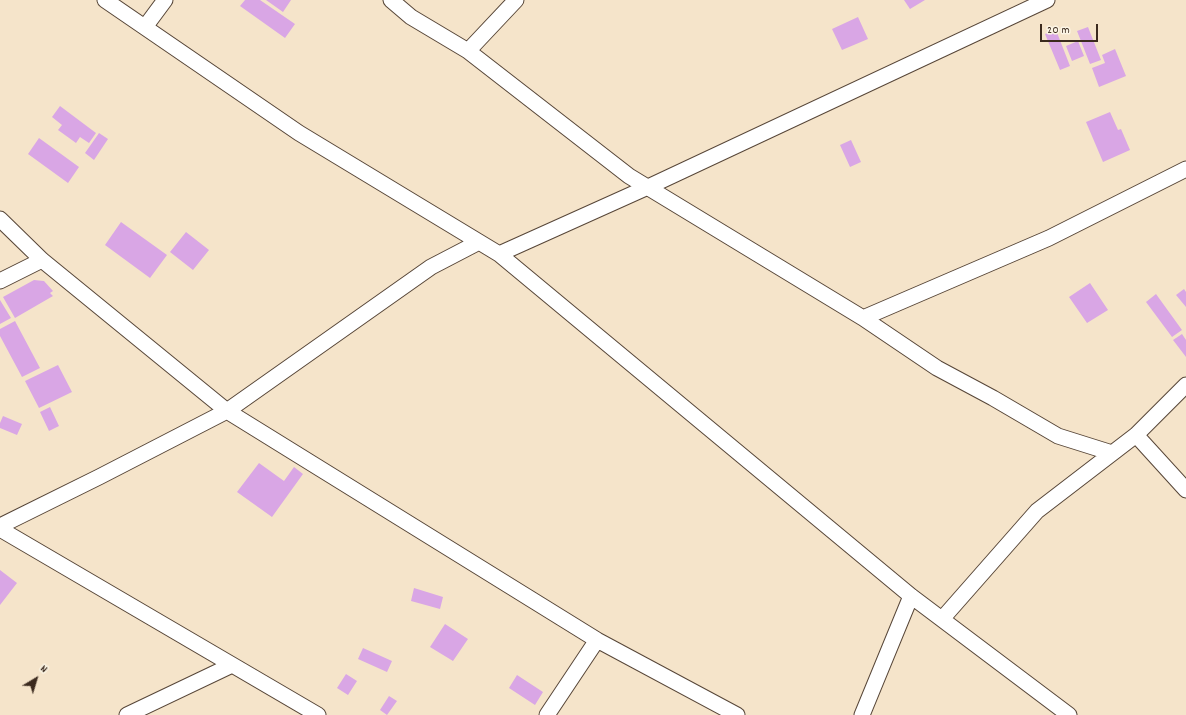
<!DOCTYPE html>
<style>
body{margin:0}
#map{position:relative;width:1186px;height:715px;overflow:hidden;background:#f5e4ca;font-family:Dekko,sans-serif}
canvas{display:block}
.north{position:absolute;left:16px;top:659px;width:40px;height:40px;-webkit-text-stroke:3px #fcf5e5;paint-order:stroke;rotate:38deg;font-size:11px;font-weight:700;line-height:16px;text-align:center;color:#3b2a1e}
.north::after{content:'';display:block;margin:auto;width:14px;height:18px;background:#3b2a1e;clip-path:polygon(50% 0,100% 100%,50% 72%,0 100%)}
.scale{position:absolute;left:1040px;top:24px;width:58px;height:18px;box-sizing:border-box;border:2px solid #3b2a1e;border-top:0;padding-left:5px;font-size:12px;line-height:14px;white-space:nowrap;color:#3b2a1e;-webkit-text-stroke:3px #fcf5e5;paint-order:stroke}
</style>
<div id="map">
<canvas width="1186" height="715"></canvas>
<div class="north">N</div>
<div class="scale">20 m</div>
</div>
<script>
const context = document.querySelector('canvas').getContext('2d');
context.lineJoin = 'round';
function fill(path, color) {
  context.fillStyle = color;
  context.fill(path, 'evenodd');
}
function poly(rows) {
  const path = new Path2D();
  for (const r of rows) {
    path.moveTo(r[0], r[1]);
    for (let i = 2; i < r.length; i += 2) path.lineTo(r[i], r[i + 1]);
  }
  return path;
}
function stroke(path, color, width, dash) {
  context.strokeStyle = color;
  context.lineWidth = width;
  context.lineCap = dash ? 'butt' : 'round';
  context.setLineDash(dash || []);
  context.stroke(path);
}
const building = poly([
 [245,0,260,0,295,24,285,38,240,6],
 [266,0,291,0,283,12],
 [904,0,925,0,910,9],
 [858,17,868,39,842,50,832,29],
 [1088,27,1101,60,1090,64,1077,31],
 [1056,30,1070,66,1060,70,1045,34],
 [1078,41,1084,56,1072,61,1066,46],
 [1115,49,1126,76,1099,87,1092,68,1105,63,1102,55],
 [60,106,96,133,89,143,80,137,76,143,58,130,62,125,52,117],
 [1110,112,1118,130,1121,129,1130,150,1103,162,1086,122],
 [99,133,108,139,94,160,85,153],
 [39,138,79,167,68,183,28,154],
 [851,140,861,162,850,167,840,145],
 [121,222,167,255,150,278,105,245],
 [186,232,209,250,193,270,170,252],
 [34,280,44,281,53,291,50,293,53,296,15,318,3,297],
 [1090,283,1108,310,1087,323,1069,297],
 [1184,289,1186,292,1186,307,1176,295],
 [1156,294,1182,330,1172,337,1146,302],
 [0,300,11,318,0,324],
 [15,321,40,368,22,377,0,336,0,329],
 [1182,334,1186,340,1186,357,1173,340],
 [58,365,72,392,39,408,25,381],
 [50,407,59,426,49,431,40,412],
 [3,416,22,424,17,435,0,428,0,423],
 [259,463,284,481,294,467,303,474,272,517,237,492],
 [0,570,17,583,0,605],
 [414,588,443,597,440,609,411,601],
 [445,624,468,639,453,661,430,647],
 [363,648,392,661,387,672,358,659],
 [346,674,357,681,348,695,337,688],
 [517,675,543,692,535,705,509,688],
 [389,696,397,701,387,715,380,710]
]);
const street = poly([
 [105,0,299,133,499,254,911,596,1069,715],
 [391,0,411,17,468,51,629,176,863,318,937,368,993,398,1058,436,1112,453],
 [145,27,165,0],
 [468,51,516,0],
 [0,219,42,260,227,411,597,640,737,715],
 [499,254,648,187,1047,0],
 [0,281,42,260],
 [863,318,1049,238,1186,169],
 [1136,435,1186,490],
 [0,526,99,477,227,411,431,267,479,242],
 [0,529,318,715],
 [942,619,1037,511,1136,435,1186,385],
 [127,715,232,665],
 [547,715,597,640],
 [862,715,911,596]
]);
fill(building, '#d9a6e5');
stroke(street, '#574638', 17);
stroke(street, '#fff', 15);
</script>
